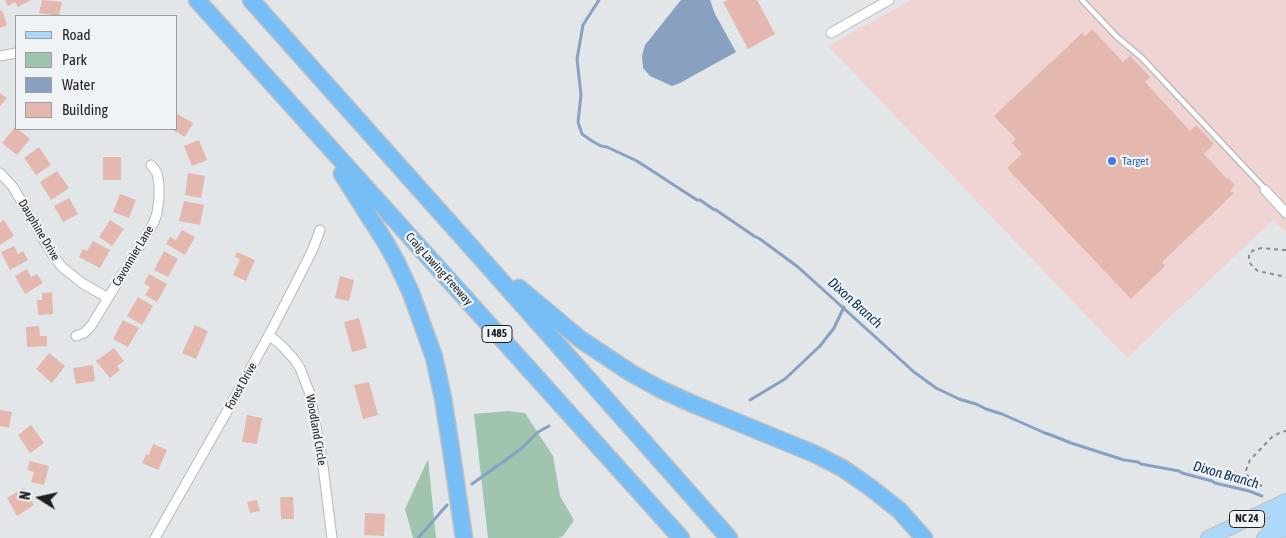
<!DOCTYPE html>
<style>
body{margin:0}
#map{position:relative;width:1286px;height:538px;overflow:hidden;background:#e2e6e9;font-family:"Asap Condensed",sans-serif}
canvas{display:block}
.legend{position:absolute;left:15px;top:15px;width:162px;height:115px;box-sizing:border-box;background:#f0f3f6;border:1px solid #9c9ea0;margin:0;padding:6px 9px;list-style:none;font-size:15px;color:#1e1f20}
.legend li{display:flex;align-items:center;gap:10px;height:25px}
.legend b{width:25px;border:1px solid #9c9ea0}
.north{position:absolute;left:15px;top:473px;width:50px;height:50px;-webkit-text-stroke:4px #f0f3f6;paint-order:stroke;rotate:280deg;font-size:14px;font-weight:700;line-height:20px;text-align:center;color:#1e1f20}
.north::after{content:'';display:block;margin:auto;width:18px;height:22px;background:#1e1f20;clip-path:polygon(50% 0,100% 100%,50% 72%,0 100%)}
</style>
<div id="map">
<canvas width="1286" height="538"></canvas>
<ul class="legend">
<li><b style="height:6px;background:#add8f9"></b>Road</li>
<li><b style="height:14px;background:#a0c4ad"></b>Park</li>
<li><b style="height:14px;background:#89a1c0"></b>Water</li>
<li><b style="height:14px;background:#e4b8ae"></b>Building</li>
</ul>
<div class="north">N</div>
</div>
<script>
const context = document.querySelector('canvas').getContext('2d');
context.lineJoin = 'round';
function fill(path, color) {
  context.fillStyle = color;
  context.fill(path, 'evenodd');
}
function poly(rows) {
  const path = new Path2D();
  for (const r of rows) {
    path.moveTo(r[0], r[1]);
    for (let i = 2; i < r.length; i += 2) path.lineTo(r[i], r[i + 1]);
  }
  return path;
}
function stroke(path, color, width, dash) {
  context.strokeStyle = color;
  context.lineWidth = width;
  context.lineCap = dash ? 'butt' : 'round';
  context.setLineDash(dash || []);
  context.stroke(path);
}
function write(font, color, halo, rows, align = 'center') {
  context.font = font + ' "Asap Condensed",sans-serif';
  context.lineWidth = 4.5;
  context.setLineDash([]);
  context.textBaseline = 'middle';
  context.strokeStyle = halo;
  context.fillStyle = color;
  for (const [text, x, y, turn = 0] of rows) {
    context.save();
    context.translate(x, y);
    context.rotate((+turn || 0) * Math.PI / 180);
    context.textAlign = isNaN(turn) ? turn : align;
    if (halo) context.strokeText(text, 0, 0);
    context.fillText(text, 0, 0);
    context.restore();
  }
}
const commercial = poly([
 [911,0,1286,0,1286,232,1273,220,1127,358,828,46]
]);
const green = poly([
 [508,411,525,413,553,456,560,496,574,520,563,536,558,538,488,538,474,414],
 [428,459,436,538,413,538,405,509]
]);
const water = poly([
 [681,0,710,0,715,14,736,52,680,83,672,86,650,76,643,68,642,56,645,45]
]);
const stream = poly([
 [599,0,583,25,577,59,581,95,578,122,582,134,592,141,601,146,607,147,637,161,697,200,700,200,713,209,716,210,754,236,760,239,798,267,914,372,936,388,959,399,976,404,986,409,1002,414,1045,433,1051,435,1071,443,1124,460,1138,462,1141,464,1179,471,1182,473,1212,481,1215,483,1249,491,1262,496],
 [750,400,785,379,820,346,834,328,844,307],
 [472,484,521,449,538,432,549,426],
 [418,538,447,505]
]);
const building = poly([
 [5,0,31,0,18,7,15,2,8,6],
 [42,0,62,2,59,16,39,13],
 [728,0,757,0,775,34,748,49,723,2],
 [2,10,7,25,0,28,0,11],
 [1092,29,1123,62,1130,56,1150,77,1145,82,1190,131,1196,125,1214,144,1204,154,1227,179,1228,178,1235,185,1230,191,1234,193,1162,262,1165,266,1131,299,1007,168,1022,154,1012,143,1016,139,994,116,1082,33,1085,36],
 [0,93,7,98,0,106],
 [176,113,193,123,185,137,171,129,176,129],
 [15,127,30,139,17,155,2,143],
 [199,140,207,160,192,166,184,146],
 [39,147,51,165,36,175,24,158],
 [103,157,121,157,121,180,103,180],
 [57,171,69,188,51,200,40,182],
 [188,173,205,176,201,198,185,195],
 [120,194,136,200,129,218,113,212],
 [69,198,78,214,63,222,54,206],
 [184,201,204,205,200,225,179,221],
 [4,220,14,236,0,245,0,223],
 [110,220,124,229,112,246,99,237],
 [182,230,195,237,185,255,166,244,170,237,176,240],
 [93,241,110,250,100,268,79,257,83,249,87,251],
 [14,246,18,254,23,251,28,260,10,270,1,252],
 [164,251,178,259,168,277,154,270],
 [237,252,255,260,246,281,233,275,240,259,235,257],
 [27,269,31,277,37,274,43,283,25,294,15,276],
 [149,274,167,284,157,302,145,295,150,287,144,283],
 [340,276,354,280,349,301,335,298],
 [52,292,53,314,38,315,37,300,42,300,42,293],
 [138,297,153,306,142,325,127,316],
 [359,318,367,348,352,352,344,322],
 [123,320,139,328,128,347,113,339],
 [195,325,208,331,196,359,182,353],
 [39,326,40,336,47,336,47,346,27,347,26,327],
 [114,348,124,361,117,366,120,370,110,378,96,361],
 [49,353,65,366,52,383,36,369],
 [93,365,95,381,76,384,73,368],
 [369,382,378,415,363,419,354,385],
 [0,410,12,412,9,428,0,426],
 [247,415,262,418,257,444,242,442],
 [31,425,44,443,30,453,18,435],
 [153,444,167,450,158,470,142,463,146,454,149,455],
 [30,461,49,466,44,485,31,482,34,472,27,470],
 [24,488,34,505,17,516,7,498],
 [280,497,293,497,294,519,281,519],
 [257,500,260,511,250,513,247,502],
 [365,513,385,514,384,536,364,535]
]);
const path = poly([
 [1286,250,1283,250,1262,248,1256,249,1249,253,1249,258,1250,263,1253,267,1258,271,1286,277],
 [1262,486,1249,480,1246,470,1250,460,1272,437,1281,432,1286,431]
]);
const service = poly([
 [1082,0,1116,36,1142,58,1265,189]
]);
const minor = poly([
 [831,33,889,0],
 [0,56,16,53],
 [0,173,13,187,52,254,62,267,82,283,108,298],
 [1265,190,1286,213],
 [269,335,281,345,294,359,300,368,310,394,322,458,332,538],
 [76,336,84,333,91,326,147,234,154,222,157,213,159,198,159,184,157,173,151,165],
 [155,538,229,408,269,335,301,273,313,249,320,230]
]);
const primary = poly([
 [1268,536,1270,530,1272,525,1279,519,1286,516],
 [1208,538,1286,501],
 [1264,538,1286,528]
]);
const motorway = poly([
 [197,0,681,538],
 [251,0,473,249,729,538],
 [342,174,386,243,397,263,411,293,434,357,443,398,451,449,464,538],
 [519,288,580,339,631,373,660,389,693,404,815,454,844,469,871,488,899,510,924,538]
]);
const markers = [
 [1112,161,5,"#3f7fe0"]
];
const shields = [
 [497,334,30],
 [1247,519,35]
];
const shieldNames = [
 ["I 485",497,334],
 ["NC 24",1247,519]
];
const shopNames = [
 ["Target",1122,161]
];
const streetNames = [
 ["Dauphine Drive",39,230,59],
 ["Cavonnier Lane",133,256,-59],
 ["Craig Lawing Freeway",439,269,48],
 ["Forest Drive",241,386,-61],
 ["Woodland Circle",316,430,80]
];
const waterNames = [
 ["Dixon Branch",855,303,42],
 ["Dixon Branch",1226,475,16]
];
fill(commercial, '#efd4d3');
fill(green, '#a0c4ad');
fill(water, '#89a1c0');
stroke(stream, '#89a1c0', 3);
fill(building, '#e4b8ae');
stroke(service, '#b6b9bc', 7);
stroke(minor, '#b6b9bc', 11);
stroke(primary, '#c0c0c1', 16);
stroke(motorway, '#c0c0c1', 19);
stroke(path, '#898c8e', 2, [4, 4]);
stroke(service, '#fff', 4.5);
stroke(minor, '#fff', 9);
stroke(primary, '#add8f9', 14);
stroke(motorway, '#76bef5', 16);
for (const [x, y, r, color] of markers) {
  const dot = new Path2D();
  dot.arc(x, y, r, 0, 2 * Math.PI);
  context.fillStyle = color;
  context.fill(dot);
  stroke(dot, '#f0f3f6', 2);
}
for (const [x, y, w] of shields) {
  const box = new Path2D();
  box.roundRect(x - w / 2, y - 8.5, w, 17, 4);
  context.fillStyle = '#f0f3f6';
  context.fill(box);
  stroke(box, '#1e1f20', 1);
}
write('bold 11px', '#1e1f20', null, shieldNames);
write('12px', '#366cbe', '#f0f3f6', shopNames, 'left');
write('12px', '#1e1f20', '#f0f3f6', streetNames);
write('italic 14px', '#0e3059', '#f0f3f6', waterNames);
</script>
